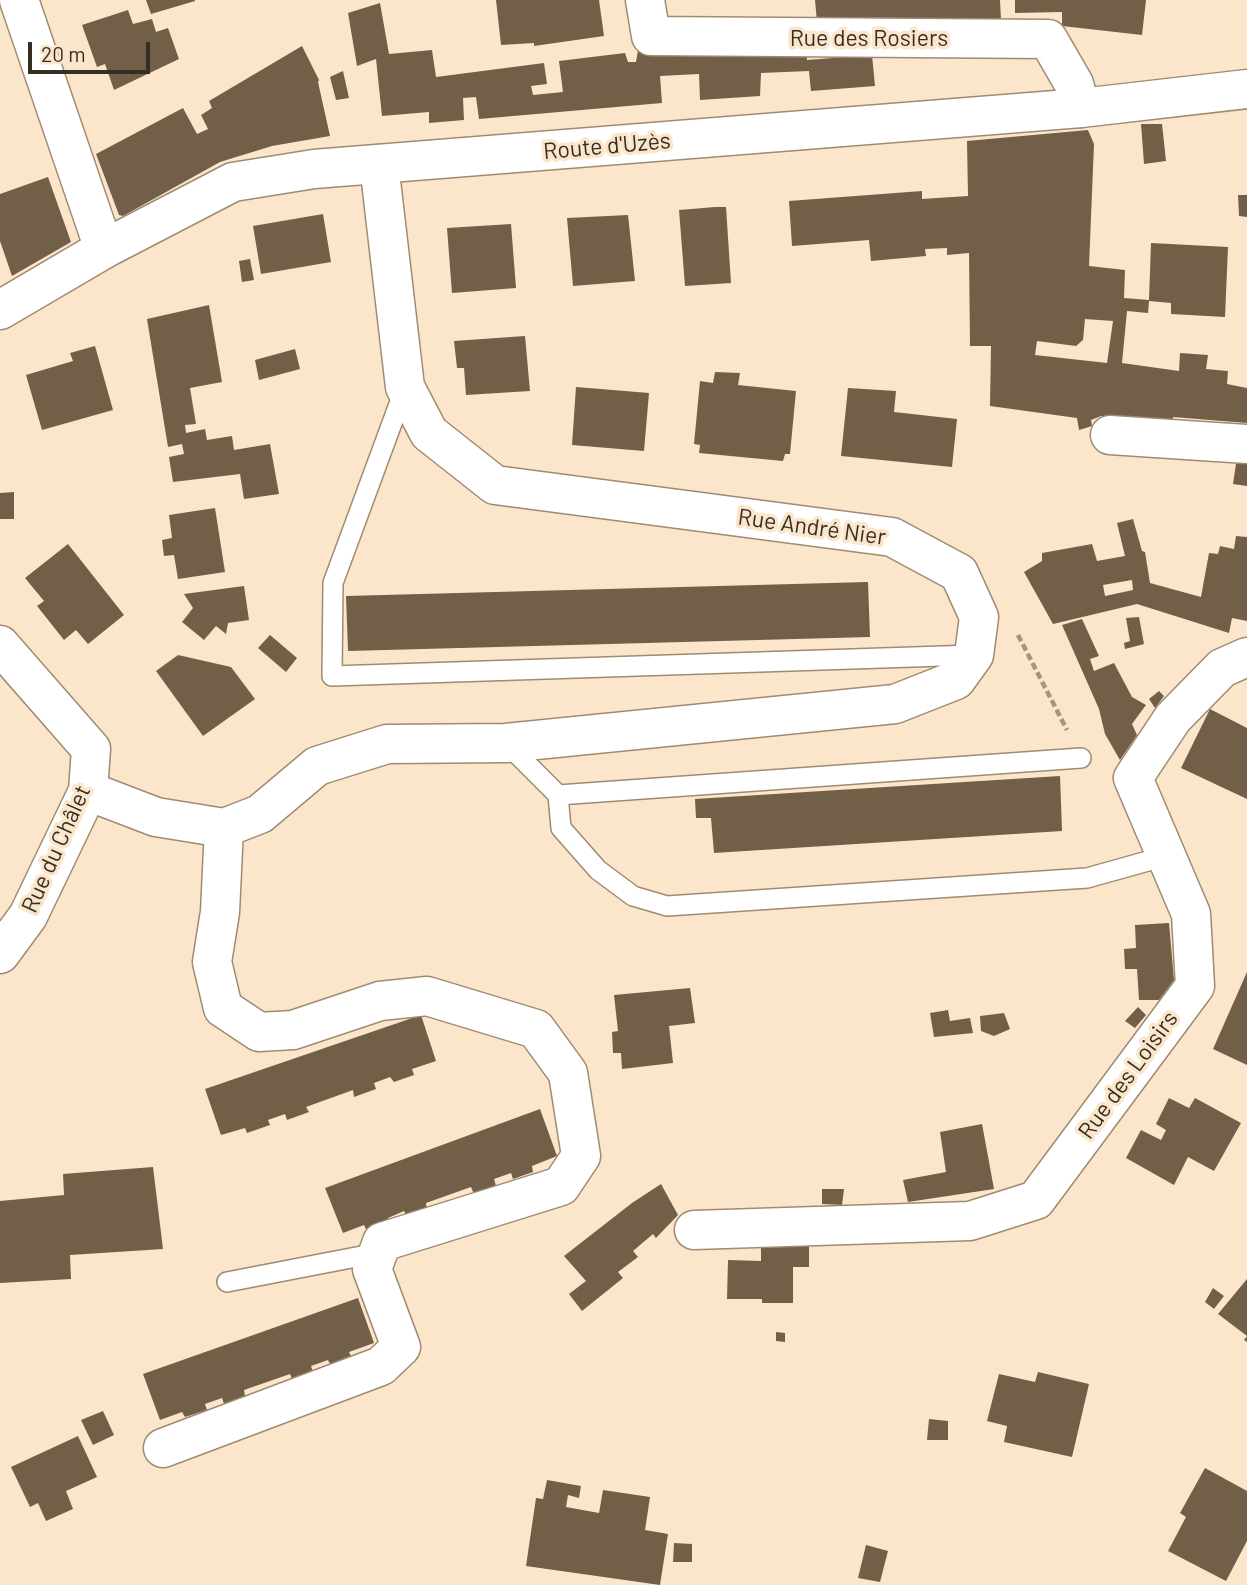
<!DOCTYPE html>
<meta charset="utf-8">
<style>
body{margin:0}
#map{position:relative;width:1247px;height:1585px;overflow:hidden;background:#fbe6cb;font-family:Barlow,sans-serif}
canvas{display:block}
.scale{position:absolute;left:28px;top:42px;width:122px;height:32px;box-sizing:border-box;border:4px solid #362e23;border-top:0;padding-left:9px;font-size:21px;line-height:24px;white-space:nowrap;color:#362e23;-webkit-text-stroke:5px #fbe6cb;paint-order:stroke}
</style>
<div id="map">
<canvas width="1247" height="1585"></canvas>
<div class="scale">20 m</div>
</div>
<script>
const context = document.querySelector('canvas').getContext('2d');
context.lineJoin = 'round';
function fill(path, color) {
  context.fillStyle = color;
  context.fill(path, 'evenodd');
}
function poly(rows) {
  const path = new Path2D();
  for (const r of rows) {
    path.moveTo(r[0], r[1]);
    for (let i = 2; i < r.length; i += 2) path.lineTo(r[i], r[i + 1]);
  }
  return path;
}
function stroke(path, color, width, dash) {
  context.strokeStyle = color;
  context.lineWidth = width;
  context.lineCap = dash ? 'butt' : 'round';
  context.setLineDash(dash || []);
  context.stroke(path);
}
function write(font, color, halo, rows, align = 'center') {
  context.font = font + ' Barlow,sans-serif';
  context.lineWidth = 7;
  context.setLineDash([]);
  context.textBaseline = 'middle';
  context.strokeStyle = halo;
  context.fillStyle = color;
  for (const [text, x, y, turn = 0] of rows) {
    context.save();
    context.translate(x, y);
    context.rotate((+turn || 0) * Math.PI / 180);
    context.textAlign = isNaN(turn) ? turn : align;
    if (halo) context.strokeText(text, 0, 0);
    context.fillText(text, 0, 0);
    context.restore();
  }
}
const building = poly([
 [146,0,195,0,195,1,151,14],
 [496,0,599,0,604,36,534,46,534,43,501,45],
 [815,0,1000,0,1001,20,817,22],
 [1015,0,1146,0,1142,35,1062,26,1062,12,1015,13],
 [380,3,389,54,432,50,436,77,544,63,547,84,531,86,533,95,563,92,559,61,625,53,628,62,636,62,638,50,716,47,807,48,807,60,872,55,875,86,811,91,809,71,761,73,760,96,700,100,699,74,660,76,662,103,479,119,476,97,463,98,464,120,429,123,429,112,382,116,376,59,357,66,348,13],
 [128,10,133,24,152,19,156,32,168,28,179,59,114,90,105,64,97,67,82,25],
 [302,46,319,80,318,82,330,136,272,146,220,162,123,216,119,215,96,154,183,108,197,134,208,129,201,115,212,108,209,101],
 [343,71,349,98,336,100,330,77],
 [1141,124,1162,124,1166,161,1144,164],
 [1088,130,1094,144,1089,266,1125,270,1124,298,1149,300,1151,243,1228,247,1225,317,1171,314,1171,303,1149,301,1148,313,1127,311,1122,363,1179,371,1180,353,1208,355,1206,369,1228,371,1227,384,1247,388,1247,423,1173,417,1173,420,1101,416,1091,420,1092,426,1079,430,1077,418,990,406,991,346,970,346,969,253,947,255,947,248,925,249,926,256,871,261,869,240,792,246,789,201,922,191,922,199,968,196,967,141],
 [1085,319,1113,321,1107,363,1035,355,1037,341,1076,346,1083,340],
 [48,177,71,242,12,276,0,241,0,194],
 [1238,195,1247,195,1247,217,1239,216],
 [715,207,726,207,731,283,685,286,679,210],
 [323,214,331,262,261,274,253,226],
 [628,215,635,281,573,286,567,218],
 [511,224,516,288,452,293,447,228],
 [250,259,254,280,242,282,239,261],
 [209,305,222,382,190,388,196,424,185,425,186,433,205,429,207,440,232,436,234,450,270,444,279,494,244,499,240,474,173,482,169,457,184,454,182,444,168,447,147,319],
 [525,336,530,391,466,395,464,368,457,368,454,341],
 [95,346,113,410,42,430,26,375,73,361,70,353],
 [295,349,300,369,259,380,255,360],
 [715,372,740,373,738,385,796,391,790,454,785,454,783,461,699,453,700,445,694,444,700,381,713,383],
 [576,387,649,393,644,451,572,445],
 [848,388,896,391,894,412,957,419,952,467,841,456],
 [1237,457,1247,457,1247,486,1233,484],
 [14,492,14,519,0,519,0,493],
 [215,508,225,572,178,579,174,555,164,556,162,540,172,538,169,515],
 [1133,519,1142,551,1145,552,1150,583,1201,597,1209,553,1218,554,1220,546,1234,549,1236,536,1247,537,1247,621,1232,618,1229,633,1137,604,1053,624,1024,572,1042,561,1042,553,1092,544,1097,561,1125,556,1117,523],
 [1132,580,1133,590,1105,596,1103,585],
 [68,544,124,615,88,644,76,630,64,640,37,606,44,601,25,578],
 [868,582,870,637,348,651,346,596],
 [244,586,249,620,228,623,226,634,216,626,204,640,182,622,193,608,184,594],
 [1139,617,1144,644,1125,649,1124,643,1130,641,1126,618],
 [1082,619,1099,656,1090,659,1094,671,1114,663,1132,697,1146,705,1132,724,1137,735,1120,760,1105,734,1099,709,1062,625],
 [270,635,297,658,286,672,258,648],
 [178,655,231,667,255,699,203,736,156,671],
 [1159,691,1164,696,1155,708,1149,699],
 [1210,709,1247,728,1247,799,1181,768],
 [1060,776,1062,831,714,853,711,818,696,818,695,799],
 [1169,923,1174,980,1159,1000,1139,1000,1137,969,1125,969,1124,949,1136,948,1135,925],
 [1247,972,1247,1065,1213,1049],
 [690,988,695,1023,669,1026,673,1063,622,1069,621,1053,613,1053,612,1032,618,1031,614,995],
 [1138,1007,1146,1015,1135,1028,1125,1021],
 [948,1010,950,1021,970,1018,973,1033,934,1037,930,1013],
 [1004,1013,1010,1029,994,1036,981,1031,980,1016],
 [421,1015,436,1061,412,1069,414,1075,394,1082,390,1077,374,1083,376,1089,354,1097,353,1090,306,1107,309,1112,287,1120,285,1114,268,1120,270,1125,247,1133,245,1128,221,1135,205,1089],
 [1169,1098,1189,1108,1195,1098,1241,1123,1214,1171,1188,1157,1174,1185,1126,1158,1141,1130,1161,1140,1166,1130,1156,1124],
 [540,1109,557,1156,532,1166,533,1172,513,1179,511,1173,494,1179,496,1186,474,1194,471,1187,426,1203,427,1210,407,1217,404,1211,388,1218,389,1224,367,1231,364,1225,343,1233,325,1188],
 [982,1124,994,1189,908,1202,903,1180,946,1172,940,1132],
 [153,1167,163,1249,70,1255,71,1279,0,1283,0,1201,64,1195,63,1174],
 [661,1184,678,1215,656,1238,653,1234,633,1251,638,1257,618,1272,623,1278,582,1311,569,1294,586,1281,564,1256,632,1203],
 [822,1189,844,1189,842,1205,822,1204],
 [809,1235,809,1267,793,1267,793,1303,762,1303,762,1299,727,1299,728,1260,761,1261,761,1236],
 [1247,1279,1247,1342,1244,1340,1247,1336,1218,1314],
 [1213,1288,1224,1296,1214,1309,1205,1302],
 [358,1298,374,1343,349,1352,352,1358,331,1366,328,1360,311,1366,313,1372,292,1379,290,1374,244,1390,245,1396,224,1404,222,1398,205,1404,207,1410,185,1417,182,1412,160,1420,143,1374],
 [776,1332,785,1333,785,1342,776,1341],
 [1038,1372,1089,1384,1072,1457,1004,1442,1007,1426,987,1421,999,1374,1035,1382],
 [103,1411,114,1435,93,1445,81,1420],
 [929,1419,948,1421,948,1440,927,1440],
 [78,1436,97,1477,66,1491,73,1509,46,1521,38,1503,30,1507,11,1467],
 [1205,1468,1247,1491,1247,1541,1226,1581,1168,1551,1186,1517,1180,1513],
 [547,1480,581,1486,579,1498,568,1495,566,1507,599,1513,603,1490,650,1497,645,1530,668,1534,660,1585,526,1566,536,1498,543,1499],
 [674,1543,692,1544,692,1562,673,1562],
 [866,1545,888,1551,880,1582,858,1578]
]);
const path = poly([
 [1018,635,1067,730]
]);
const lane = poly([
 [405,388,333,583,332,676,974,655],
 [506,743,558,795,561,828,598,870,633,896,667,906,1087,878,1166,856],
 [558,795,1081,758],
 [227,1282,377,1253]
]);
const street = poly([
 [19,0,104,249],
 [645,0,651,36,1048,39,1074,84,1081,108],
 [1110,435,1247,444],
 [0,645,91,749,88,791,28,916,0,954],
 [88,791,156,817,224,828],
 [694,1230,970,1221,1036,1200,1195,986,1191,914,1133,778,1173,718,1222,668,1247,657],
 [163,1448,381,1366,401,1347,372,1269,382,1242,561,1186,581,1156,568,1073,536,1029,427,996,380,1001,293,1030,259,1032,223,1008,212,962,220,912,224,828,260,814,317,766,387,744,506,743,895,704,956,680,974,655,979,617,959,573,892,537,495,485,429,433,405,387,379,164]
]);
const secondary = poly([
 [0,310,104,249,233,182,314,169,1081,108,1247,89]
]);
const streetNames = [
 ["Rue des Rosiers",869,38],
 ["Route d'Uzès",607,146,-5],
 ["Rue André Nier",812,527,8],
 ["Rue du Châlet",56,849,-66],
 ["Rue des Loisirs",1128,1075,-54]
];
fill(building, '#725f48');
stroke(lane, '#9f8b72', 22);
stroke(street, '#9f8b72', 41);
stroke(secondary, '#9f8b72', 41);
stroke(path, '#a49481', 4.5, [7, 3.5]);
stroke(lane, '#fff', 19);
stroke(street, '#fff', 38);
stroke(secondary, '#fff', 38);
write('23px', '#362e23', '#fbe6cb', streetNames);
</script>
